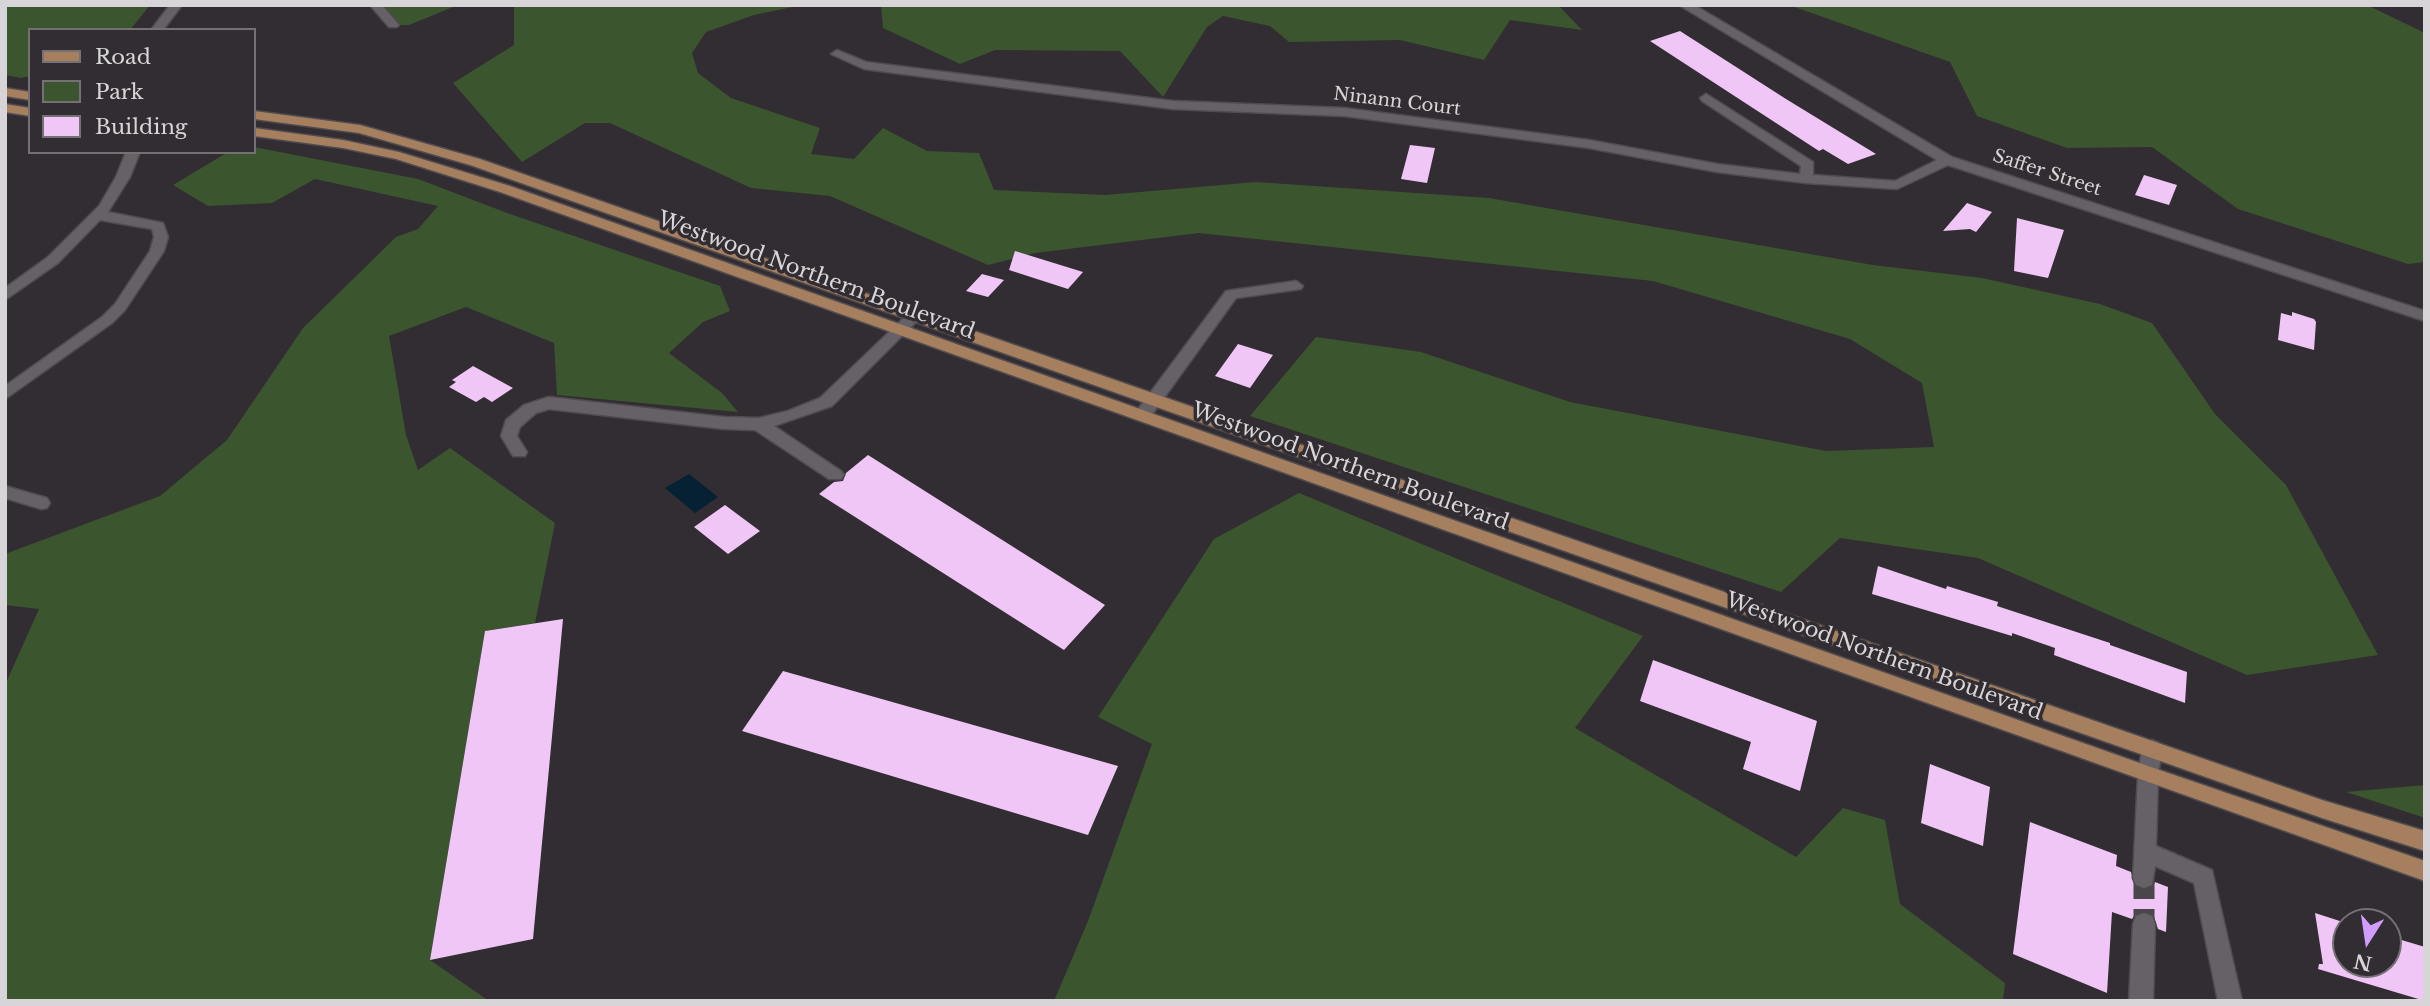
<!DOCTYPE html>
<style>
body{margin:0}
#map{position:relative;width:2430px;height:1006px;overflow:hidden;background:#322d32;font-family:"Libre Baskerville",serif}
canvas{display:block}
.frame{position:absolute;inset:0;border:7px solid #d8d5d8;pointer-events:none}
.legend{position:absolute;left:28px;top:28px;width:228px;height:126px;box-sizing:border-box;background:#322d32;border:2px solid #747074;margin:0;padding:9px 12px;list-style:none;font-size:21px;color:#d8d5d8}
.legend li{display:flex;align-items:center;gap:14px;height:35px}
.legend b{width:35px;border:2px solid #747074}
.north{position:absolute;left:2332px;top:908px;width:70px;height:70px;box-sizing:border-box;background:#322d32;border:2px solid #747074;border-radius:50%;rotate:192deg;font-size:19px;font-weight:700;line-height:28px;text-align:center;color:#d8d5d8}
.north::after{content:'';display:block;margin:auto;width:24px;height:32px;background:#d09dff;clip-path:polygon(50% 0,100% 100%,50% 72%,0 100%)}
</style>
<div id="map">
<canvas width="2430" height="1006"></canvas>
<div class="frame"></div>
<ul class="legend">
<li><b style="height:9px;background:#a67f5e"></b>Road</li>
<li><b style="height:19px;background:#3b552e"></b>Park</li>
<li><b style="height:19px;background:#f0c6f7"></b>Building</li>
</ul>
<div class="north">N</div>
</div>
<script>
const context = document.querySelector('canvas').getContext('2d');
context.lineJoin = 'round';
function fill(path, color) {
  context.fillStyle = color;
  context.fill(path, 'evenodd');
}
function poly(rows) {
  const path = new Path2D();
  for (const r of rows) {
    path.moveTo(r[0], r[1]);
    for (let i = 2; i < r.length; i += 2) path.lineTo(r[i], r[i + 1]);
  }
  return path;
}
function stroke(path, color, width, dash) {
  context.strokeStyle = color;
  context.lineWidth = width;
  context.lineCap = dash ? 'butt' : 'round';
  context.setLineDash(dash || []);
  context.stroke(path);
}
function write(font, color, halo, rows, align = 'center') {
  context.font = font + ' "Libre Baskerville",serif';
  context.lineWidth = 7;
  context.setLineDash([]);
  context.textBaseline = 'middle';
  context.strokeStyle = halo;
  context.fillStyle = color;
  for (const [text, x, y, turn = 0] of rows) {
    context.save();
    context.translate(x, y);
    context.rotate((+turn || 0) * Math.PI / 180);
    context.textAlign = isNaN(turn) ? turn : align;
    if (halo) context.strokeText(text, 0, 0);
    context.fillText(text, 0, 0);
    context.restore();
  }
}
const green = poly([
 [5,5,150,5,130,30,30,30,30,76,21,78,5,75],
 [376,5,458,5,409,25,393,25],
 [514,5,802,5,754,15,706,32,692,53,698,73,731,98,820,128,811,154,854,159,883,128,927,151,979,153,994,190,1105,195,1256,182,1489,198,1873,265,1982,278,2100,304,2152,323,2215,414,2286,485,2378,655,2247,675,1978,558,1840,538,1781,592,1250,416,1316,337,1421,352,1570,402,1826,451,1934,447,1922,383,1850,339,1653,281,1199,233,1035,253,988,265,830,196,751,188,610,123,585,123,522,162,453,83,514,45],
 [881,5,1558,5,1582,30,1510,20,1484,60,1400,40,1289,42,1270,26,1223,16,1207,27,1163,97,1120,51,995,50,960,64,883,28],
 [1789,5,2367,5,2425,33,2425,262,2408,264,2238,209,2152,147,2067,148,1977,116,1950,62],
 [254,147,418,179,510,214,720,286,730,311,703,322,669,353,722,393,738,412,557,395,554,343,466,307,389,336,406,435,418,470,450,448,555,523,535,623,485,631,430,960,489,1001,5,1001,5,685,39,609,5,605,5,554,160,496,227,440,303,328,396,237,418,229,438,206,315,179,272,203,208,206,173,185,228,152,254,152],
 [1299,493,1643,636,1575,728,1796,857,1843,808,1885,820,1900,904,2005,983,2003,1001,1054,1001,1088,921,1152,744,1098,717,1214,539],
 [2425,785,2425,818,2346,792]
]);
const water = poly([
 [689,474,718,497,695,513,665,488]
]);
const building = poly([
 [1680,31,1786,99,1876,154,1848,164,1823,149,1819,151,1650,41],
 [1410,145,1435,148,1427,183,1401,179],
 [2144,175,2177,185,2169,205,2135,195],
 [1967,203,1992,212,1976,232,1970,229,1943,231],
 [2017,218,2064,230,2048,278,2014,271],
 [1015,251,1083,272,1068,289,1009,270],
 [982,274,1004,280,988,297,966,291],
 [2292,312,2314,319,2316,322,2314,350,2278,340,2281,313,2292,316],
 [1238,344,1273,355,1250,388,1215,376],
 [473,366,513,388,492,402,484,397,476,402,449,387,456,382,452,380],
 [868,455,1105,605,1064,650,819,494,834,482,843,481,846,473],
 [725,505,760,531,728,554,694,527],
 [1878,566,1946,589,1947,586,1998,602,1997,606,2110,643,2110,645,2187,672,2185,703,2054,655,2055,648,2012,633,2012,636,1872,594],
 [563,619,533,939,430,960,485,631],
 [1653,660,1817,721,1800,791,1743,769,1751,742,1640,701],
 [783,671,1118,766,1088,835,742,731],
 [1930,764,1990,787,1983,846,1921,823],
 [2030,822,2117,855,2116,866,2131,872,2135,887,2145,890,2153,887,2155,882,2168,887,2166,932,2158,929,2153,914,2143,911,2135,914,2132,919,2112,912,2107,993,2013,954],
 [2315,913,2346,923,2346,964,2388,964,2388,936,2425,947,2425,1001,2318,969,2319,964,2323,964]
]);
const minorTunnel = poly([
 [2144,878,2144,924]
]);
const minor = poly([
 [170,5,182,5,163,30,151,30,170,5],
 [370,5,382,5,399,25,397,27,389,27,370,5],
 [1679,5,1694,5,1952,157,2425,311,2425,321,1948,165,1897,189,1806,183,1717,172,1589,148,1344,116,1173,109,864,69,831,54,837,50,866,62,1173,101,1344,108,1589,140,1717,164,1800,174,1801,166,1702,101,1700,98,1706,94,1813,162,1813,175,1895,181,1937,160,1679,5],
 [126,152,140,152,130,177,108,212,163,223,168,237,164,251,125,310,112,323,5,399,5,386,102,317,115,304,150,251,154,237,152,229,100,220,58,263,5,300,5,288,48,257,99,206,116,177,126,152],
 [1296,281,1303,286,1301,289,1236,298,1148,420,1136,420,1134,416,1136,412,1226,291,1296,281],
 [915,310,920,312,923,315,832,406,774,426,841,471,844,475,841,479,829,479,755,430,724,429,549,409,536,413,520,427,517,436,527,452,525,456,513,456,501,436,506,420,524,405,549,397,724,417,759,418,788,411,820,398,910,312,915,310],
 [5,486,47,498,50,503,47,508,41,509,5,498,5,486],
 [2152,740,2159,743,2162,749,2158,775,2156,846,2212,870,2242,1001,2218,1001,2194,883,2155,866,2152,885,2144,888,2136,885,2133,878,2138,775,2142,749,2145,743,2152,740],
 [2144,913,2152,916,2155,924,2153,1001,2129,1001,2133,924,2136,916,2144,913]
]);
const major = poly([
 [5,88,30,92,30,100,5,96,5,88],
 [5,104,30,108,30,116,5,112,5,104],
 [254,111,360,125,480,159,2322,800,2425,831,2425,851,2322,818,470,165,359,133,254,119,254,111],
 [254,128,343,140,399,152,510,186,2148,766,2425,861,2425,881,500,192,396,159,343,148,254,136,254,128]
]);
const farStreetnames = [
 ["Ninann Court",1397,102,7],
 ["Saffer Street",2047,173,18]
];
const streetNames = [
 ["Westwood Northern Boulevard",816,276,20],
 ["Westwood Northern Boulevard",1350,467,20],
 ["Westwood Northern Boulevard",1884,657,20]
];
fill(green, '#3b552e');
fill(water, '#062133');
fill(building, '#f0c6f7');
stroke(minorTunnel, '#4b464b', 21, [21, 10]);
stroke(minor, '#4f4b4f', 3);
stroke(major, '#4f4b4f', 3);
fill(minor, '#666166');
fill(major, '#a67f5e');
write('18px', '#d8d5d8', '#322d32', farStreetnames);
write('21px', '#d8d5d8', '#322d32', streetNames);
</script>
